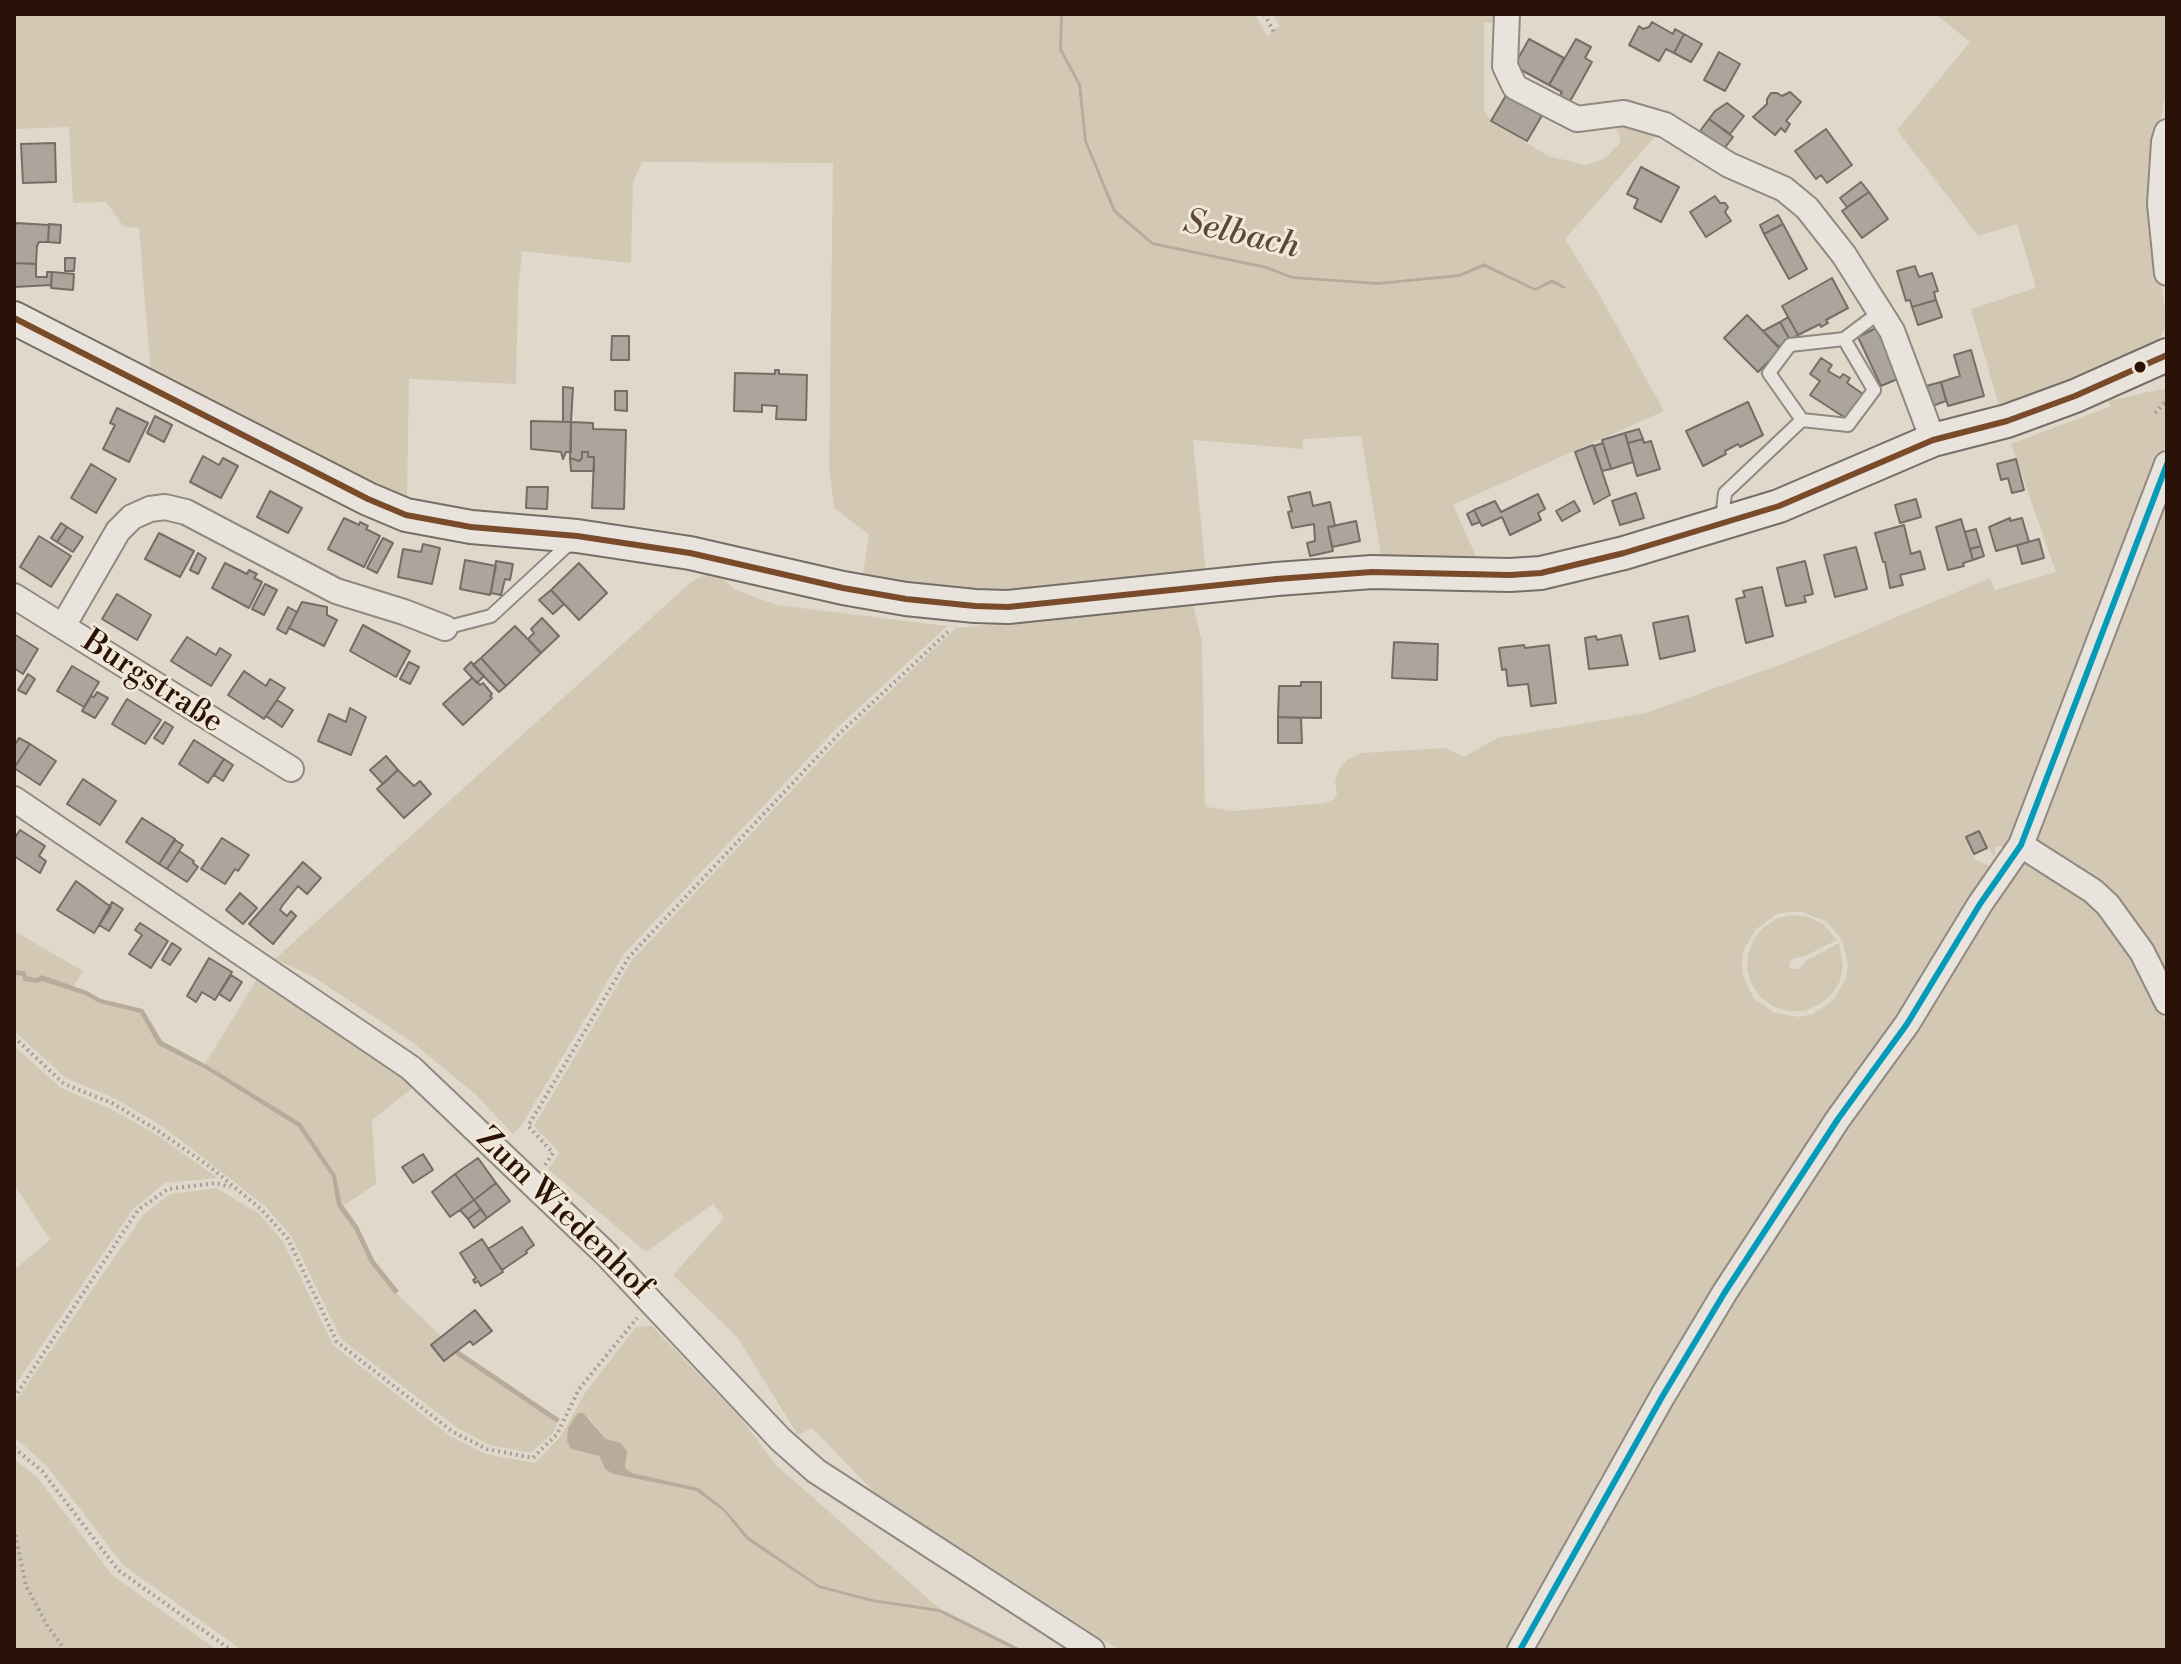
<!DOCTYPE html>
<meta charset="utf-8">
<style>
body{margin:0}
#map{position:relative;width:2181px;height:1664px;overflow:hidden;background:#e0d9cb;font-family:"Libre Bodoni",serif}
canvas{display:block}
.frame{position:absolute;inset:0;border:16px solid #2b1208;pointer-events:none}
</style>
<div id="map">
<canvas width="2181" height="1664"></canvas>
<div class="frame"></div>
</div>
<script>
const context = document.querySelector('canvas').getContext('2d');
context.lineJoin = 'round';
function fill(path, color) {
  context.fillStyle = color;
  context.fill(path, 'evenodd');
}
function poly(rows) {
  const path = new Path2D();
  for (const r of rows) {
    path.moveTo(r[0], r[1]);
    for (let i = 2; i < r.length; i += 2) path.lineTo(r[i], r[i + 1]);
  }
  return path;
}
function stroke(path, color, width, dash) {
  context.strokeStyle = color;
  context.lineWidth = width;
  context.lineCap = dash ? 'butt' : 'round';
  context.setLineDash(dash || []);
  context.stroke(path);
}
function write(font, color, halo, rows, align = 'center') {
  context.font = font + ' "Libre Bodoni",serif';
  context.lineWidth = 6;
  context.setLineDash([]);
  context.textBaseline = 'middle';
  context.strokeStyle = halo;
  context.fillStyle = color;
  for (const [text, x, y, turn = 0] of rows) {
    context.save();
    context.translate(x, y);
    context.rotate((+turn || 0) * Math.PI / 180);
    context.textAlign = isNaN(turn) ? turn : align;
    if (halo) context.strokeText(text, 0, 0);
    context.fillText(text, 0, 0);
    context.restore();
  }
}
const green = poly([
 [14,14,1060,14,1059,50,1078,85,1084,141,1113,212,1152,245,1266,269,1292,279,1378,285,1460,277,1484,267,1535,291,1552,279,1535,288,1484,263,1459,274,1378,282,1292,276,1267,266,1153,242,1116,210,1087,140,1081,84,1062,49,1063,14,1255,14,1267,36,1280,26,1273,14,1499,14,1499,22,1484,23,1484,110,1491,120,1548,156,1586,165,1604,159,1618,145,1621,139,1615,125,1637,125,1660,131,1565,239,1599,294,1664,411,1453,505,1479,563,1382,561,1361,436,1303,439,1302,449,1193,440,1206,574,994,594,862,580,869,534,834,508,829,466,833,163,642,162,633,182,631,263,522,251,518,292,516,384,409,379,407,500,378,494,151,374,139,228,124,227,106,202,73,203,69,127,14,129],
 [1935,14,2167,14,2167,87,2159,127,2155,245,2167,323,2156,347,2001,413,1971,309,2036,288,2017,224,1978,236,1897,130,1970,42],
 [2167,388,2167,440,2007,850,2001,846,1995,847,1995,858,1988,847,1966,837,1974,859,1994,868,1510,1650,1119,1650,874,1492,812,1428,798,1435,737,1337,673,1275,724,1218,713,1204,646,1252,548,1169,560,1153,534,1126,632,960,840,739,956,628,1193,604,1202,642,1205,803,1208,807,1233,811,1325,803,1334,799,1337,794,1335,782,1339,769,1348,759,1362,753,1445,748,1464,757,1497,738,1646,713,1801,657,1990,578,1995,590,2056,572,2011,444,2111,406,2108,401],
 [1789,912,1802,912,1826,921,1842,940,1848,965,1846,978,1834,1000,1813,1014,1800,1017,1775,1013,1754,999,1743,976,1742,963,1743,951,1756,929,1777,914],
 [2167,478,2167,991,2145,950,2037,842,2036,836],
 [710,572,718,573,735,590,777,605,947,626,834,731,624,954,521,1126,513,1134,476,1095,412,1042,312,976,275,959,691,582],
 [2030,861,2089,900,2119,934,2167,1024,2167,1650,1527,1650,1730,1295,2022,862],
 [1793,915,1809,917,1823,924,1837,940,1805,956,1792,959,1789,965,1791,969,1799,969,1807,960,1839,943,1843,965,1840,981,1832,994,1820,1004,1805,1011,1790,1011,1774,1007,1761,998,1752,985,1747,970,1748,954,1754,939,1764,927,1778,918],
 [14,931,83,971,73,987,42,975,36,979,27,976,24,971,14,970],
 [14,975,42,980,85,995,99,1003,140,1013,158,1045,204,1069,298,1127,332,1177,337,1206,354,1229,370,1263,396,1293,442,1337,444,1361,454,1353,557,1423,554,1432,531,1453,489,1445,456,1427,341,1339,291,1236,265,1206,162,1126,116,1099,66,1078,15,1032],
 [257,979,415,1086,372,1120,376,1184,343,1206,336,1175,301,1123,205,1064],
 [14,1046,61,1088,111,1109,157,1135,218,1178,165,1183,133,1209,14,1387,14,1270,50,1240,14,1184],
 [216,1188,258,1213,283,1241,333,1345,450,1436,486,1454,535,1463,561,1436,585,1393,636,1327,652,1326,740,1417,776,1465,940,1609,872,1599,819,1585,749,1537,725,1509,699,1488,632,1473,625,1468,627,1451,606,1439,590,1419,575,1418,571,1449,599,1456,605,1469,613,1474,696,1491,723,1511,747,1540,819,1588,872,1602,939,1612,1015,1650,242,1650,123,1565,47,1466,14,1437,14,1404,144,1214,170,1194],
 [14,1459,37,1477,112,1575,217,1650,14,1650]
]);
const water = poly([
 [1060,14,1063,14,1062,49,1081,84,1087,141,1116,210,1153,242,1267,266,1292,276,1378,282,1459,274,1484,263,1535,288,1552,279,1566,287,1564,289,1552,283,1535,291,1484,267,1460,277,1378,285,1292,279,1266,269,1152,245,1113,212,1084,141,1078,85,1059,50],
 [14,970,25,971,27,976,36,978,42,975,87,991,101,999,143,1009,162,1041,207,1065,301,1123,336,1175,342,1204,358,1226,374,1260,399,1291,395,1294,370,1263,354,1229,337,1206,332,1177,298,1127,205,1069,158,1045,140,1013,99,1003,85,995,42,981,37,983,24,981,22,976,14,975],
 [458,1350,560,1419,557,1423,456,1355,454,1353],
 [578,1413,583,1413,606,1439,621,1443,627,1451,625,1468,632,1473,699,1488,725,1509,749,1537,819,1585,872,1599,940,1609,1023,1650,1015,1650,939,1612,872,1602,819,1588,747,1540,723,1511,696,1491,613,1474,605,1469,599,1456,571,1449,567,1441,568,1428]
]);
const building = poly([
 [1652,22,1673,34,1675,29,1684,34,1674,53,1666,49,1659,61,1629,45,1639,26,1643,29,1649,27,1652,22],
 [1684,34,1702,44,1691,62,1674,53,1684,34],
 [1529,39,1564,58,1549,85,1514,66,1529,39],
 [1576,39,1591,47,1585,58,1592,62,1568,105,1558,99,1562,92,1549,85,1576,39],
 [1719,52,1740,64,1725,91,1704,80,1719,52],
 [1508,92,1544,112,1527,141,1491,121,1508,92],
 [1790,92,1801,102,1786,121,1790,124,1785,132,1781,128,1775,135,1753,117,1767,104,1767,99,1771,93,1777,93,1782,96,1790,92],
 [1727,103,1744,116,1730,134,1709,119,1715,111,1727,103],
 [1709,119,1733,137,1724,149,1700,131,1709,119],
 [1826,129,1852,165,1827,183,1821,175,1816,179,1795,151,1826,129],
 [55,143,56,182,23,183,21,144,55,143],
 [1641,167,1679,187,1661,222,1634,208,1638,199,1627,194,1641,167],
 [1861,182,1869,192,1847,207,1840,198,1861,182],
 [1869,192,1888,219,1862,238,1842,211,1869,192],
 [1715,196,1720,203,1725,203,1728,207,1725,212,1731,221,1706,237,1690,212,1715,196],
 [1778,215,1783,224,1764,234,1760,225,1778,215],
 [17,223,49,225,48,242,39,242,37,246,36,264,14,263,14,226,17,223],
 [49,224,61,225,60,243,48,242,49,224],
 [1783,224,1807,269,1789,279,1764,234,1783,224],
 [65,258,75,258,74,271,65,271,65,258],
 [14,263,36,264,36,277,47,277,47,272,52,272,51,285,14,287,14,263],
 [1915,266,1919,277,1932,273,1938,291,1934,292,1936,300,1912,307,1910,300,1906,301,1897,271,1915,266],
 [52,272,74,274,73,290,51,288,52,272],
 [1832,278,1848,308,1826,320,1828,323,1821,327,1820,324,1798,335,1782,306,1832,278],
 [1936,300,1942,317,1918,325,1912,307,1936,300],
 [1747,315,1781,349,1758,372,1724,338,1747,315],
 [1788,317,1798,335,1790,340,1780,322,1788,317],
 [1780,322,1790,340,1778,347,1763,331,1780,322],
 [1878,327,1902,377,1881,386,1858,337,1878,327],
 [612,336,629,336,629,360,611,360,612,336],
 [1971,350,1984,396,1948,406,1941,382,1960,376,1954,355,1971,350],
 [1821,358,1832,365,1828,371,1840,378,1843,374,1850,378,1847,383,1863,394,1847,419,1810,395,1820,381,1810,374,1821,358],
 [775,370,779,370,779,374,807,375,806,420,776,419,777,406,762,405,762,412,734,411,735,373,775,374,775,370],
 [1941,382,1946,401,1932,406,1926,386,1941,382],
 [563,387,573,388,571,422,563,422,563,387],
 [615,391,627,391,627,411,615,410,615,391],
 [1748,402,1763,435,1740,447,1738,444,1725,451,1726,454,1703,466,1686,431,1748,402],
 [117,408,148,423,129,462,103,449,115,425,110,423,117,408],
 [155,416,172,425,164,442,147,433,155,416],
 [531,421,571,422,571,452,566,452,563,459,561,452,531,449,531,421],
 [571,422,593,423,593,429,626,430,624,509,592,508,594,457,588,457,588,452,582,452,582,458,579,461,570,458,571,422],
 [1639,429,1643,439,1628,443,1625,433,1639,429],
 [1625,433,1633,462,1611,469,1602,440,1625,433],
 [1643,439,1644,443,1651,441,1660,469,1637,476,1628,443,1643,439],
 [1603,443,1611,469,1602,471,1594,446,1603,443],
 [1593,445,1610,495,1594,504,1575,452,1593,445],
 [582,452,588,452,588,457,594,457,594,471,571,471,570,458,579,461,582,458,582,452],
 [203,456,219,465,223,458,238,466,221,498,190,482,203,456],
 [2016,459,2024,490,2012,493,2008,478,2001,480,1997,464,2016,459],
 [91,464,116,479,96,513,71,498,91,464],
 [527,487,548,487,547,509,526,508,527,487],
 [270,491,302,508,288,533,257,517,270,491],
 [1310,492,1313,506,1330,502,1335,526,1328,527,1333,551,1310,556,1307,543,1315,541,1314,524,1292,528,1288,512,1292,511,1288,497,1310,492],
 [1636,493,1644,518,1620,525,1612,501,1636,493],
 [1538,494,1545,509,1538,513,1541,520,1510,535,1502,517,1482,526,1474,510,1495,501,1501,512,1538,494],
 [1916,499,1921,517,1900,523,1895,505,1916,499],
 [1574,501,1580,511,1562,521,1556,511,1574,501],
 [1474,510,1480,522,1472,525,1467,514,1474,510],
 [344,518,359,525,360,522,368,526,366,529,380,536,364,567,328,549,344,518],
 [2010,518,2010,521,2022,518,2029,542,1996,551,1989,527,2010,518],
 [1961,519,1973,560,1963,563,1964,566,1948,570,1936,527,1961,519],
 [1356,521,1360,541,1332,547,1328,527,1356,521],
 [61,523,67,527,57,542,51,538,61,523],
 [1904,525,1911,554,1920,551,1925,569,1900,575,1903,585,1890,588,1885,562,1883,562,1875,533,1904,525],
 [67,527,83,537,73,552,57,542,67,527],
 [1976,529,1981,546,1970,549,1965,532,1976,529],
 [159,533,194,551,180,577,145,559,159,533],
 [39,536,71,556,51,587,20,567,39,536],
 [383,538,393,543,377,573,367,568,383,538],
 [2039,539,2044,558,2022,564,2017,545,2039,539],
 [423,544,440,548,432,584,398,577,403,549,421,552,423,544],
 [1981,546,1984,556,1973,560,1970,549,1981,546],
 [1856,547,1867,589,1835,597,1824,555,1856,547],
 [198,553,206,558,198,574,190,570,198,553],
 [465,560,496,566,490,595,460,589,465,560],
 [496,561,513,564,510,580,505,579,501,595,491,593,496,561],
 [1805,561,1813,594,1804,596,1806,602,1786,606,1777,568,1805,561],
 [225,563,247,574,249,570,257,574,254,578,262,582,249,608,212,588,225,563],
 [579,563,607,593,579,620,551,590,579,563],
 [265,584,277,590,264,615,252,609,265,584],
 [1762,587,1773,636,1746,643,1736,599,1745,597,1743,591,1762,587],
 [551,590,564,604,553,614,539,600,551,590],
 [117,594,151,615,137,640,102,619,117,594],
 [302,602,327,607,327,615,337,620,324,646,289,628,302,602],
 [288,607,297,612,286,634,277,629,288,607],
 [1688,616,1695,651,1660,659,1653,623,1688,616],
 [542,618,559,636,541,653,528,639,534,633,531,629,542,618],
 [363,625,410,651,396,677,350,651,363,625],
 [515,626,541,653,506,686,481,658,515,626],
 [14,634,38,649,23,674,14,668,14,634],
 [1621,635,1628,665,1589,669,1585,638,1596,636,1597,640,1621,635],
 [187,637,216,655,220,648,231,655,211,686,171,661,187,637],
 [1394,642,1438,644,1437,680,1392,678,1394,642],
 [1524,645,1525,648,1549,645,1556,703,1531,706,1528,684,1508,686,1506,669,1502,670,1499,648,1524,645],
 [481,658,506,686,499,692,473,665,481,658],
 [409,662,419,667,410,684,400,679,409,662],
 [471,662,484,676,477,683,464,669,471,662],
 [72,666,99,682,84,707,57,691,72,666],
 [244,671,266,686,270,679,285,688,264,719,228,695,244,671],
 [28,674,35,679,26,694,18,690,28,674],
 [472,678,480,685,483,683,492,694,490,696,492,698,463,725,443,704,472,678],
 [1301,682,1321,682,1321,718,1278,717,1279,686,1301,686,1301,682],
 [97,692,108,698,95,718,82,711,91,696,94,697,97,692],
 [127,699,161,720,145,744,112,724,127,699],
 [277,700,293,710,282,727,266,716,277,700],
 [350,708,366,717,351,755,318,741,329,714,346,722,350,708],
 [1278,717,1301,718,1302,743,1278,743,1278,717],
 [165,722,173,727,163,744,154,738,165,722],
 [19,738,30,744,14,768,14,746,19,738],
 [194,740,224,759,208,783,179,764,194,740],
 [30,744,56,761,40,785,14,768,30,744],
 [386,756,398,770,383,784,370,770,386,756],
 [224,759,233,765,223,781,214,775,224,759],
 [398,770,414,786,420,781,431,794,404,818,377,789,398,770],
 [83,779,116,801,100,825,67,804,83,779],
 [142,818,175,839,159,864,126,842,142,818],
 [20,830,45,846,39,856,46,861,40,873,14,856,14,839,20,830],
 [1979,831,1987,848,1974,854,1966,837,1979,831],
 [222,838,249,855,238,871,235,869,225,884,201,869,222,838],
 [175,840,183,845,167,869,159,864,175,840],
 [179,851,194,861,193,863,198,867,187,882,167,869,179,851],
 [303,862,321,878,307,894,298,886,282,906,280,910,287,916,291,911,296,916,273,944,249,924,303,862],
 [76,881,111,907,94,933,57,910,76,881],
 [240,893,257,908,243,924,226,910,240,893],
 [112,902,123,909,109,931,99,925,112,902],
 [140,923,168,941,151,968,129,954,142,935,135,930,140,923],
 [172,943,181,949,170,965,162,960,172,943],
 [209,958,232,972,215,1000,202,992,196,1002,187,996,209,958],
 [231,975,242,982,230,1001,219,994,231,975],
 [423,1154,433,1170,413,1183,402,1167,423,1154],
 [478,1158,496,1183,474,1200,455,1174,478,1158],
 [455,1174,474,1200,450,1217,432,1192,455,1174],
 [496,1183,510,1201,487,1218,474,1200,496,1183],
 [474,1200,481,1209,468,1219,460,1210,474,1200],
 [481,1209,487,1218,474,1228,468,1219,481,1209],
 [522,1227,534,1245,526,1251,527,1253,502,1270,488,1249,522,1227],
 [482,1239,503,1272,481,1286,478,1281,475,1283,473,1280,476,1278,460,1253,482,1239],
 [475,1310,492,1331,473,1345,470,1341,444,1361,431,1345,475,1310]
]);
const path = poly([
 [1264,14,1275,34],
 [2155,413,2167,400],
 [14,1037,64,1084,112,1103,157,1130,210,1167,261,1209,288,1239,337,1342,453,1432,487,1449,533,1458,557,1434,579,1389,637,1318],
 [545,1165,553,1153,528,1126,629,957,838,735,950,630],
 [14,1398,138,1210,168,1189,216,1183,230,1187],
 [14,1448,42,1471,118,1570,231,1650],
 [14,1529,26,1586,47,1625,65,1650]
]);
const lane = poly([
 [1802,420,1769,373,1790,345,1844,339],
 [1722,520,1725,493,1802,420,1848,425,1874,390,1844,339,1880,312],
 [445,628,491,616,571,542]
]);
const street = poly([
 [1507,14,1505,66,1515,87,1577,119,1624,113,1665,125,1729,165,1784,189,1807,208,1844,255,1892,331,1933,440],
 [2167,132,2164,142,2160,204,2167,273],
 [14,596,291,769],
 [63,626,118,531,132,517,150,509,165,507,186,512,336,591,404,612,445,628],
 [14,799,411,1068,605,1253,780,1439,816,1471,1092,1650],
 [2021,845,2093,891,2108,905,2142,952,2167,1002],
 [1520,1650,1662,1397,1725,1292,1838,1119,1907,1024,1980,904,2021,845,2167,464]
]);
const secondary = poly([
 [14,318,368,499,406,515,471,527,577,536,690,553,843,588,906,599,975,606,1008,607,1277,579,1372,572,1510,575,1541,573,1624,553,1779,506,1933,440,2007,421,2075,396,2167,355]
]);
const bus1 = poly([
 [14,318,368,499,406,515,471,527,577,536,690,553,843,588,906,599,975,606,1008,607,1277,579,1372,572,1510,575,1541,573,1624,553,1779,506,1933,440,2007,421,2075,396,2167,355]
]);
const bus2 = poly([
 [1520,1650,1662,1397,1725,1292,1838,1119,1907,1024,1980,904,2021,845,2167,464]
]);
const markers = [
 [2140,367,7,"#2b1208"]
];
const streetNames = [
 ["Burgstraße",152,683,33],
 ["Zum Wiedenhof",563,1214,44]
];
const waterNames = [
 ["Selbach",1241,236,13]
];
fill(green, '#d3c8b4');
fill(water, '#b9ab99');
fill(building, '#aca59c');
stroke(building, '#766e66', 2);
stroke(lane, '#908980', 16);
stroke(street, '#908980', 28);
stroke(secondary, '#766e66', 36);
stroke(path, '#a39e97', 4, [2, 4]);
stroke(lane, '#e8e3dc', 12);
stroke(street, '#e8e3dc', 24);
stroke(secondary, '#e8e3dc', 32);
stroke(bus1, '#7a4b2a', 6);
stroke(bus2, '#049aba', 6);
for (const [x, y, r, color] of markers) {
  const dot = new Path2D();
  dot.arc(x, y, r, 0, 2 * Math.PI);
  context.fillStyle = color;
  context.fill(dot);
  stroke(dot, '#f1e8d7', 3);
}
write('32px', '#2b1208', '#f1e8d7', streetNames);
write('italic 34px', '#5d4739', '#f1e8d7', waterNames);
</script>
